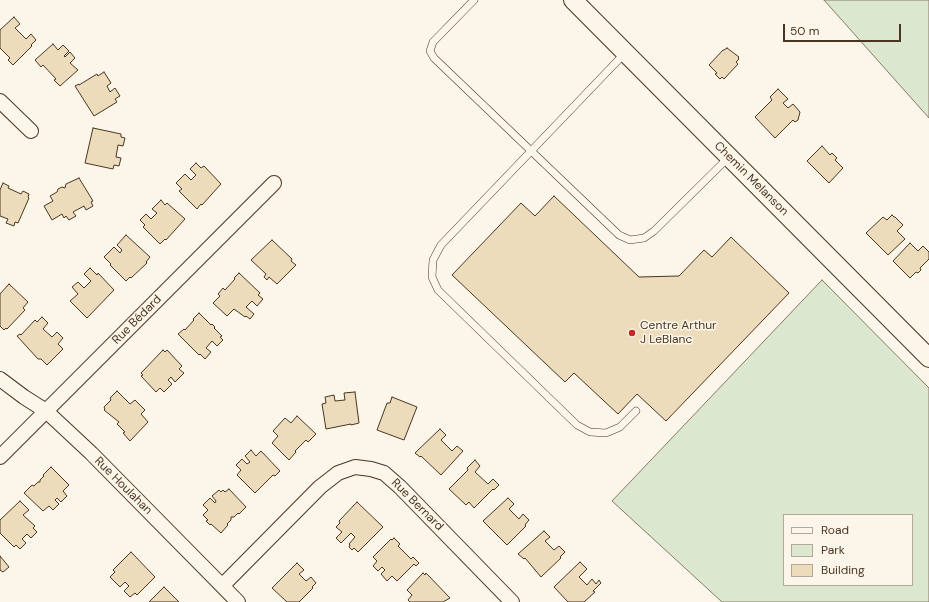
<!DOCTYPE html>
<meta charset="utf-8">
<style>
body{margin:0}
#map{position:relative;width:929px;height:602px;overflow:hidden;background:#fbf6e9;font-family:"DM Sans",sans-serif}
canvas{display:block}
.legend{position:absolute;left:783px;top:514px;width:130px;height:72px;box-sizing:border-box;background:#fbf6e9;border:1px solid #b4a999;margin:0;padding:5px 7px;list-style:none;font-size:12px;color:#4a3520}
.legend li{display:flex;align-items:center;gap:8px;height:20px}
.legend b{width:20px;border:1px solid #b4a999}
.scale{position:absolute;left:783px;top:24px;width:118px;height:18px;box-sizing:border-box;border:2px solid #4a3520;border-top:0;padding-left:5px;font-size:12px;line-height:14px;white-space:nowrap;color:#4a3520;-webkit-text-stroke:3px #fbf6e9;paint-order:stroke}
</style>
<div id="map">
<canvas width="929" height="602"></canvas>
<ul class="legend">
<li><b style="height:5px;background:#fbf6e9"></b>Road</li>
<li><b style="height:11px;background:#dce7d0"></b>Park</li>
<li><b style="height:11px;background:#ecdcbc"></b>Building</li>
</ul>
<div class="scale">50 m</div>
</div>
<script>
const context = document.querySelector('canvas').getContext('2d');
context.lineJoin = 'round';
function fill(path, color) {
  context.fillStyle = color;
  context.fill(path, 'evenodd');
}
function poly(rows) {
  const path = new Path2D();
  for (const r of rows) {
    path.moveTo(r[0], r[1]);
    for (let i = 2; i < r.length; i += 2) path.lineTo(r[i], r[i + 1]);
  }
  return path;
}
function stroke(path, color, width, dash) {
  context.strokeStyle = color;
  context.lineWidth = width;
  context.lineCap = dash ? 'butt' : 'round';
  context.setLineDash(dash || []);
  context.stroke(path);
}
function write(font, color, halo, rows, align = 'center') {
  context.font = font + ' "DM Sans",sans-serif';
  context.lineWidth = 3;
  context.setLineDash([]);
  context.textBaseline = 'middle';
  context.strokeStyle = halo;
  context.fillStyle = color;
  for (const [text, x, y, turn = 0] of rows) {
    context.save();
    context.translate(x, y);
    context.rotate((+turn || 0) * Math.PI / 180);
    context.textAlign = isNaN(turn) ? turn : align;
    if (halo) context.strokeText(text, 0, 0);
    context.fillText(text, 0, 0);
    context.restore();
  }
}
const green = poly([
 [824,0,929,0,929,118,824,0],
 [822,280,929,388,929,602,722,602,612,501,822,280],
 [784,515,912,515,912,585,784,585,784,515]
]);
const building = poly([
 [14,17,20,24,15,28,26,39,31,34,36,40,31,45,32,46,13,65,8,60,10,58,0,48,0,30,14,17],
 [53,44,58,50,63,45,69,51,64,56,65,57,70,52,75,58,70,63,78,70,60,86,54,80,56,79,43,65,41,67,35,60,53,44],
 [727,48,739,57,738,58,739,59,736,62,738,64,724,79,722,77,720,79,715,74,717,73,709,65,723,50,724,50,727,48],
 [104,72,111,83,107,86,110,92,115,88,120,96,115,99,117,102,94,116,75,86,79,84,79,85,97,74,98,76,104,72],
 [778,89,788,99,783,103,788,108,793,104,800,112,798,120,795,122,793,120,775,138,755,117,772,100,770,97,778,89],
 [93,128,121,134,121,137,125,138,123,146,118,145,116,157,121,158,119,166,114,165,113,169,85,163,93,128],
 [822,146,830,155,832,153,837,158,835,160,843,168,829,183,807,161,822,146],
 [196,163,201,168,204,166,221,184,202,205,201,204,197,209,179,191,182,189,176,183,185,174,191,180,196,175,190,169,196,163],
 [79,178,93,201,91,202,93,206,86,210,84,206,73,212,76,216,69,220,66,216,64,218,62,214,52,220,44,206,53,201,50,196,57,192,58,189,62,187,65,188,66,184,79,178],
 [3,183,9,186,8,188,21,194,23,191,29,194,28,197,29,198,18,223,15,222,14,226,6,223,8,219,0,216,0,190,3,183],
 [554,196,639,277,679,276,704,250,712,257,731,237,789,293,666,421,637,394,618,414,574,373,565,382,452,275,521,203,535,216,554,196],
 [161,200,165,205,167,203,185,219,166,240,165,239,160,244,143,227,145,225,140,220,146,214,151,219,157,213,152,209,161,200],
 [892,215,894,217,895,217,903,225,897,231,905,239,888,255,866,233,883,217,887,220,892,215],
 [126,235,150,257,146,262,147,263,131,278,130,277,126,281,110,265,111,264,104,257,114,247,120,253,122,250,117,245,126,235],
 [272,240,292,259,291,261,296,265,277,284,269,277,267,280,264,277,266,274,251,260,272,240],
 [910,243,918,251,923,246,929,252,929,259,920,268,921,270,918,273,916,272,910,278,893,261,910,243],
 [90,268,97,275,98,273,114,290,87,318,70,301,78,294,72,287,78,282,84,288,91,281,84,274,90,268],
 [239,273,260,293,258,295,263,299,257,306,252,301,246,307,254,314,250,319,246,316,245,317,234,309,227,316,213,303,220,296,218,294,223,288,225,290,235,279,234,278,239,273],
 [9,284,28,302,23,308,25,310,7,329,6,328,4,330,0,326,0,294,9,284],
 [199,313,211,325,212,324,215,327,214,328,222,336,220,337,223,340,217,346,212,341,206,348,211,352,205,359,200,354,199,355,178,334,184,329,185,330,194,320,193,319,199,313],
 [42,317,48,323,43,329,52,337,57,332,63,338,58,344,63,349,47,365,41,359,38,359,17,336,20,334,21,335,35,320,37,322,42,317],
 [163,350,165,352,167,350,182,366,179,369,184,373,175,382,171,377,168,380,172,384,164,392,160,388,156,392,141,376,143,375,141,373,163,350],
 [117,391,130,404,135,400,145,410,141,414,148,422,130,441,123,433,125,432,117,424,119,422,104,410,105,409,104,407,111,400,110,398,117,391],
 [355,392,359,423,351,425,351,424,326,429,322,404,326,403,325,397,334,395,335,401,345,400,344,393,355,392],
 [392,397,417,407,404,440,377,430,387,403,390,403,392,397],
 [297,416,316,434,308,442,306,440,295,451,296,452,289,460,272,443,278,436,273,431,285,418,291,423,297,416],
 [440,429,446,435,441,440,452,451,457,446,463,451,441,475,421,456,420,457,415,453,440,429],
 [251,450,256,456,261,451,280,471,275,476,273,475,255,493,237,475,241,470,236,465,242,459,247,464,250,462,245,456,251,450],
 [475,460,480,466,475,472,488,484,493,479,499,485,494,490,493,489,474,508,469,502,466,505,449,489,468,470,467,468,475,460],
 [51,467,69,485,63,491,67,496,61,502,57,498,55,500,59,504,53,510,49,506,43,511,24,493,32,485,34,486,38,482,40,482,40,480,44,476,43,475,51,467],
 [229,489,246,507,239,514,238,513,234,517,231,517,231,520,227,524,228,525,221,533,211,524,210,525,206,521,208,520,203,515,208,510,203,505,210,498,215,503,216,501,212,496,219,490,221,492,223,490,225,492,229,489],
 [508,498,514,504,509,509,519,519,523,514,529,520,525,525,526,526,507,545,483,521,508,498],
 [20,501,29,510,23,515,35,526,33,528,37,532,31,538,27,534,22,539,26,543,20,549,16,545,14,547,0,533,0,520,20,501],
 [357,502,383,527,358,552,354,548,352,550,349,547,350,545,349,544,355,537,351,533,341,543,336,538,342,532,336,527,340,523,339,521,357,502],
 [544,531,550,537,545,541,554,550,559,546,565,552,560,557,561,558,541,577,525,558,524,559,518,554,544,531],
 [394,538,400,544,398,546,411,559,413,557,419,563,416,566,414,564,397,581,392,576,387,581,381,574,385,570,382,567,378,571,373,566,377,561,373,557,391,539,392,540,394,538],
 [131,552,155,577,137,595,135,593,130,597,124,591,129,586,125,582,120,587,110,577,115,572,113,570,131,552],
 [0,556,9,567,3,572,0,570,0,556],
 [580,562,587,569,579,577,587,585,592,579,596,584,599,580,601,583,593,591,595,592,584,602,568,602,554,587,580,562],
 [297,563,304,570,299,574,306,581,311,577,316,583,312,587,313,588,299,602,287,602,272,588,297,563],
 [423,573,425,575,426,573,450,598,443,602,410,602,408,600,412,595,407,590,423,573],
 [164,587,179,602,149,602,164,587]
]);
const service = poly([
 [474,0,433,42,430,51,434,58,619,235,630,240,644,238,654,231,729,157],
 [625,53,441,245,433,260,432,277,438,290,577,425,590,432,606,433,620,427,636,411]
]);
const minor = poly([
 [0,101,31,131],
 [0,379,24,397,46,411,91,453,238,602],
 [0,457,274,183],
 [223,585,320,487,338,473,355,467,371,469,384,473,400,487,512,602]
]);
const tertiary = poly([
 [573,0,929,358]
]);
const markers = [
 [632,333,4,"#c62828"]
];
const streetNames = [
 ["Chemin Melanson",751,179,45],
 ["Rue Bédard",137,320,-45],
 ["Rue Houlahan",123,486,45],
 ["Rue Bernard",417,505,45]
];
const poiNames = [
 ["Centre Arthur",640,326],
 ["J LeBlanc",640,340]
];
fill(green, '#dce7d0');
stroke(green, '#887966', 1);
fill(building, '#ecdcbc');
stroke(building, '#4a3520', 1);
stroke(service, '#4a3520', 8);
stroke(minor, '#4a3520', 16);
stroke(tertiary, '#4a3520', 20);
stroke(service, '#fbf6e9', 7);
stroke(minor, '#fbf6e9', 14);
stroke(tertiary, '#fbf6e9', 18);
for (const [x, y, r, color] of markers) {
  const dot = new Path2D();
  dot.arc(x, y, r, 0, 2 * Math.PI);
  context.fillStyle = color;
  context.fill(dot);
  stroke(dot, '#fbf6e9', 1.5);
}
write('12px', '#4a3520', '#fbf6e9', streetNames);
write('12px', '#4a3520', '#fbf6e9', poiNames, 'left');
</script>
